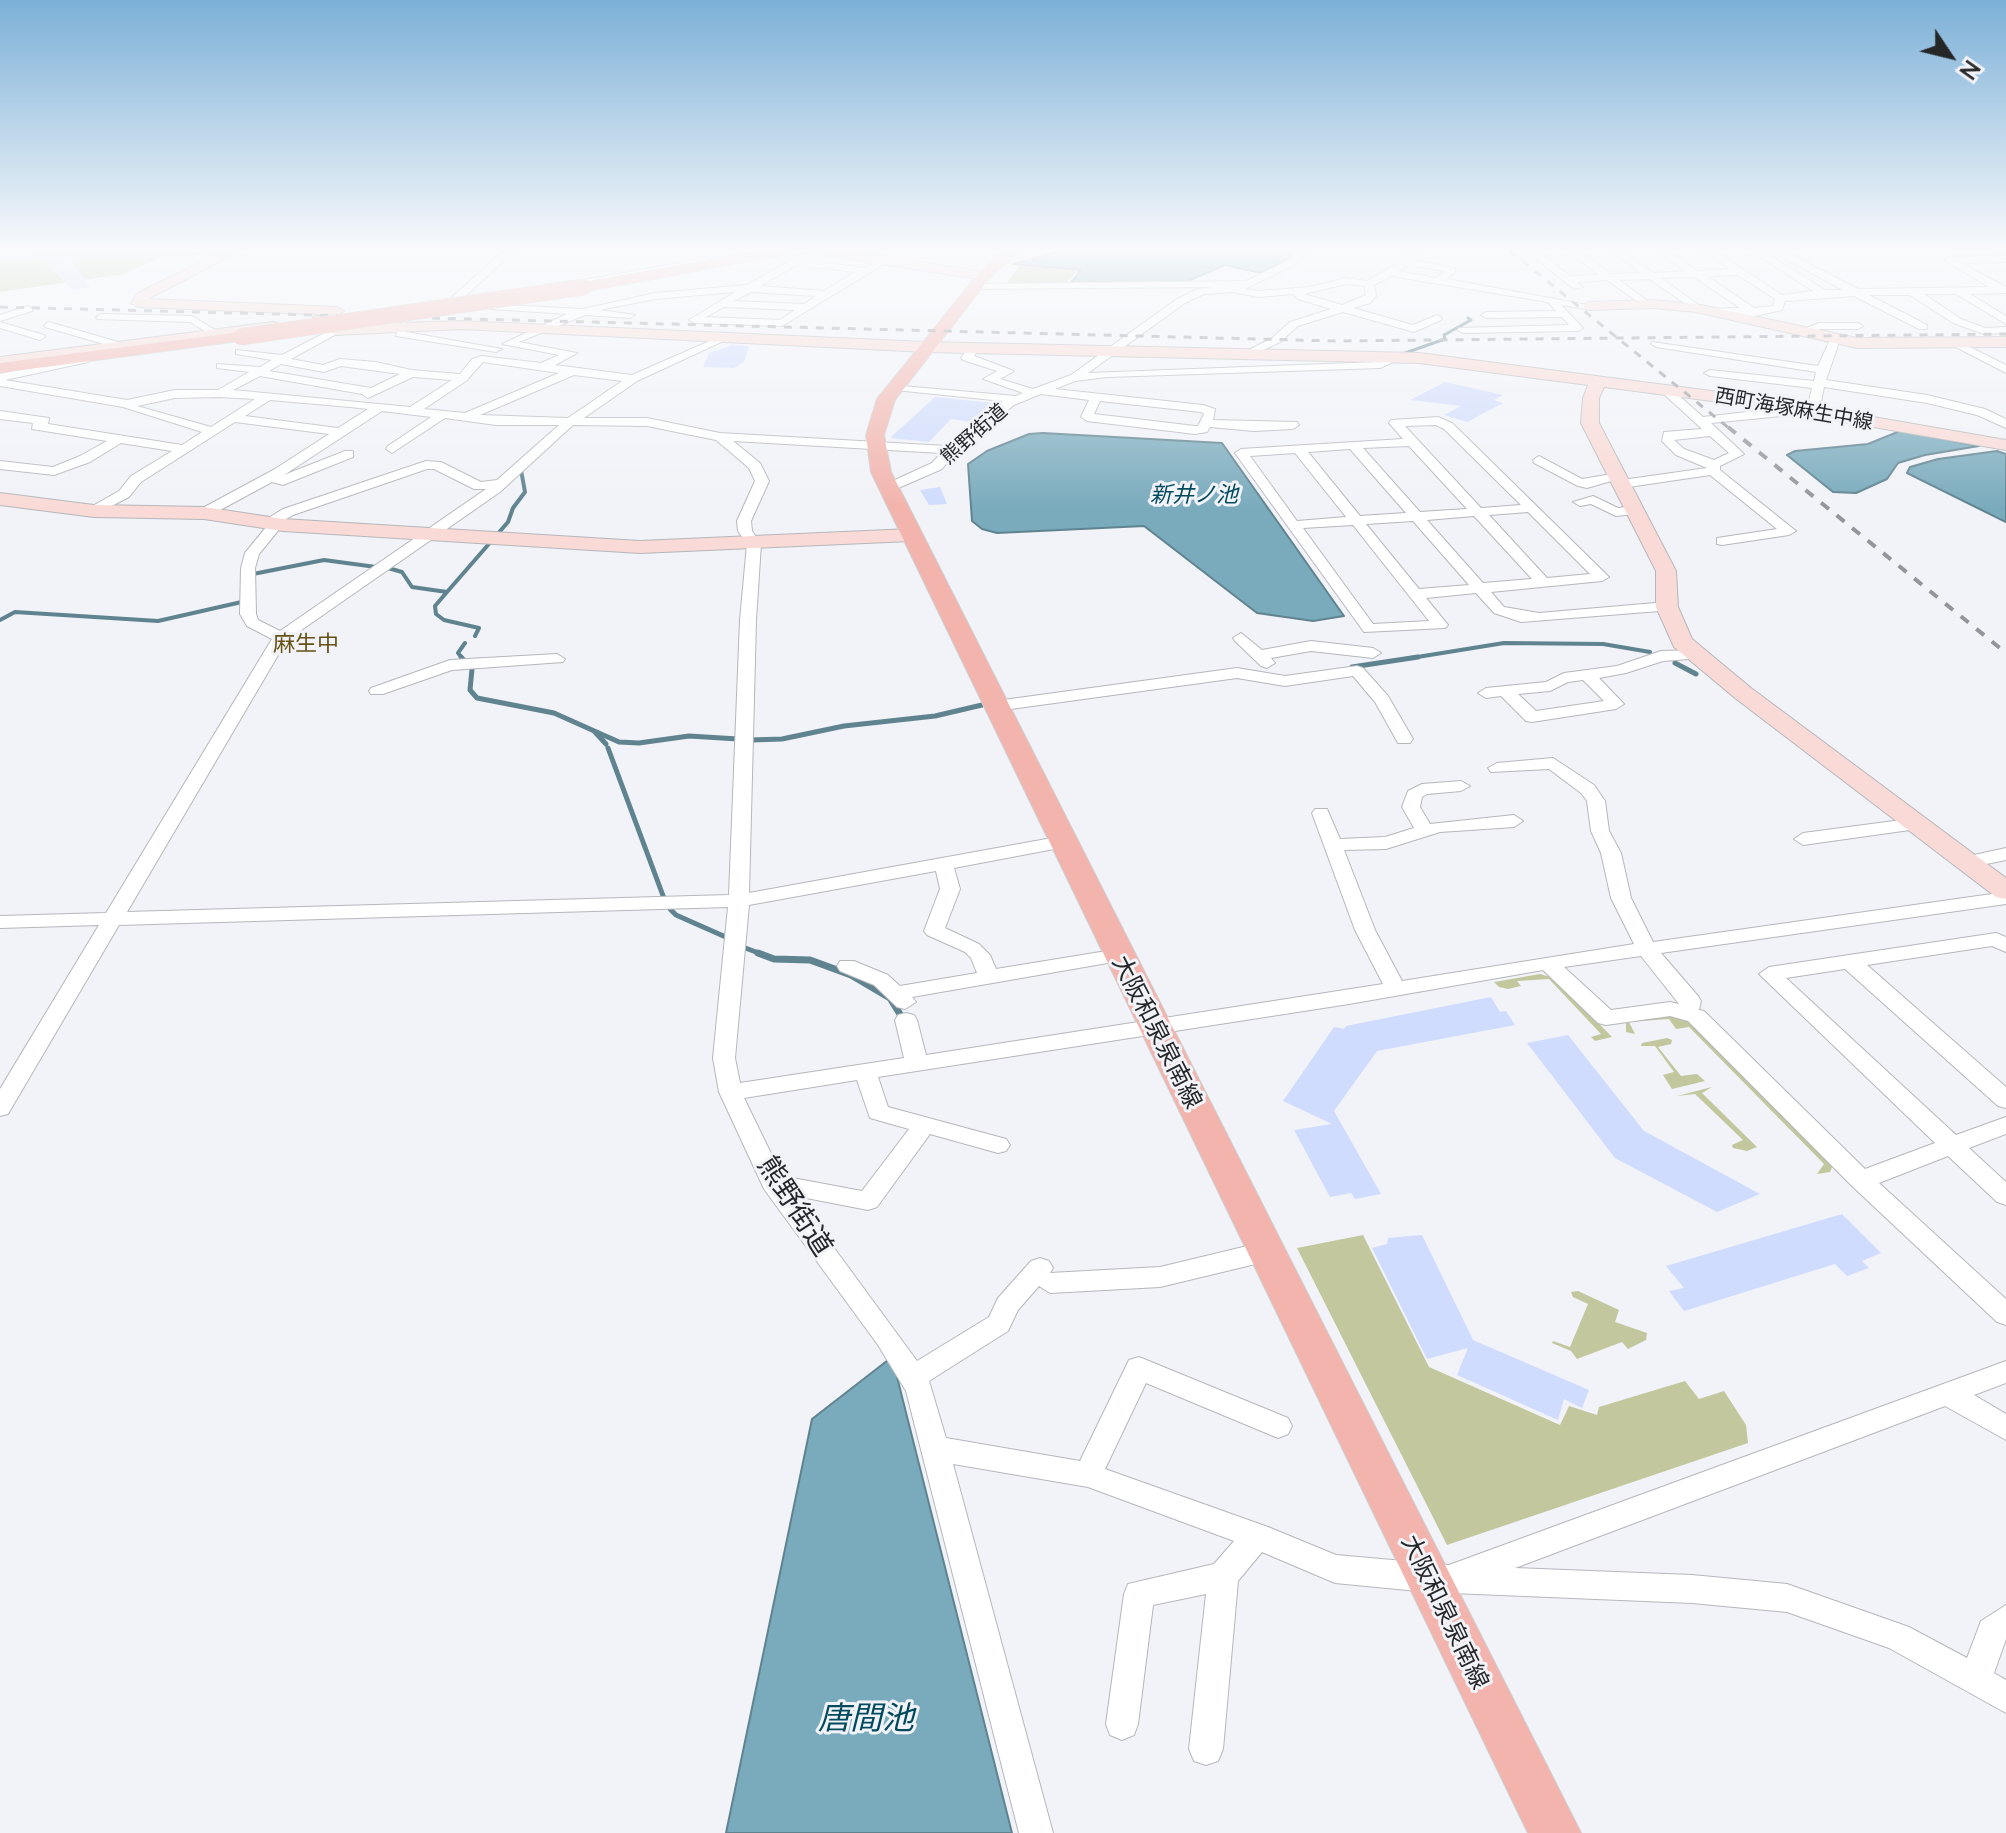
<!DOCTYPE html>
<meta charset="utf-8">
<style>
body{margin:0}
#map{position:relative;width:2006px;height:1833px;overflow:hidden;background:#f1f3f8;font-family:Lato,sans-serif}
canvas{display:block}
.north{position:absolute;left:1910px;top:16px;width:80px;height:80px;-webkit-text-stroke:6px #f1f3f8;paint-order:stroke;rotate:125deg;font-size:22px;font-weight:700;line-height:32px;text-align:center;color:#252628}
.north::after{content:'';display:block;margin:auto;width:28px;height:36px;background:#252628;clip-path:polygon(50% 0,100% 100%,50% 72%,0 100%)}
</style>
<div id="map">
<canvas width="2006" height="1833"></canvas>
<div class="north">N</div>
</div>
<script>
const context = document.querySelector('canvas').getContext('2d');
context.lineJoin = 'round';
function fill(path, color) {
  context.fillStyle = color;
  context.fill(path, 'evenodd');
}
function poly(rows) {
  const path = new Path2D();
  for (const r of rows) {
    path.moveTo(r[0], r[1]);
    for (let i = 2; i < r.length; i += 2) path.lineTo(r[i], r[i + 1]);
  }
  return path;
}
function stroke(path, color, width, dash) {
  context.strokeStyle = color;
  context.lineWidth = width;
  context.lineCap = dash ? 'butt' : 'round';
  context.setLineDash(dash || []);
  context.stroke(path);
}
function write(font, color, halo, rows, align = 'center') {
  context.font = font + ' Lato,"Noto Sans JP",sans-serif';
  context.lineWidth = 6;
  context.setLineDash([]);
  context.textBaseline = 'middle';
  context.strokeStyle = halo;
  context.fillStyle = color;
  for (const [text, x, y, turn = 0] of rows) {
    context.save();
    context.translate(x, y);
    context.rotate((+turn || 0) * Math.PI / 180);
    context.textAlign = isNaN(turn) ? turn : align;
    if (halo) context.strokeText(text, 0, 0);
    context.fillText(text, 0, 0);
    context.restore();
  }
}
const green = poly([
 [43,251,196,251,205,252,189,257,164,256,124,274,0,292,0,257,32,257],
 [1020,265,1077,271,1063,287,1005,285],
 [1540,974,1554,978,1612,1037,1595,1041,1591,1037,1601,1034,1549,979,1517,981,1521,986,1508,989,1499,987,1494,982],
 [1673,1015,1685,1018,1833,1165,1830,1172,1817,1174,1824,1164,1689,1027,1676,1029,1669,1019,1629,1022,1635,1034,1626,1032,1626,1020],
 [1667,1038,1672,1040,1671,1044,1658,1047,1681,1076,1697,1074,1705,1081,1672,1089,1663,1075,1674,1072,1655,1046,1641,1046,1642,1043],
 [1712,1087,1702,1093,1757,1147,1747,1151,1733,1148,1732,1145,1743,1140,1695,1094,1677,1096],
 [1363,1235,1429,1367,1560,1425,1569,1406,1597,1415,1599,1407,1685,1381,1699,1399,1724,1391,1746,1425,1748,1443,1447,1545,1297,1248],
 [1578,1291,1619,1310,1615,1322,1647,1333,1646,1340,1628,1349,1622,1342,1577,1359,1571,1351,1552,1343,1553,1341,1570,1347,1588,1304,1573,1297,1571,1292]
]);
const water = poly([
 [1062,251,1294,251,1286,260,1261,273,1225,265,1188,281,1072,286,1069,285,1081,270,1013,264,1062,251],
 [1900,431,1979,446,1925,455,1898,463,1887,479,1856,493,1833,492,1787,455,1795,451,1868,444,1900,431],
 [1043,433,1222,443,1344,616,1313,621,1257,613,1144,526,997,533,982,529,972,521,968,464,987,451,1029,434,1043,433],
 [1997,451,2006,454,2006,522,1907,473,1910,467,1938,459,1997,451],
 [892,1357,1012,1833,726,1833,812,1419,892,1357]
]);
const streamFar3 = poly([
 [1405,353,1445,339,1444,335,1471,320,1468,318]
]);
const streamFar2 = poly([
 [388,568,402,572,412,587,447,592,435,606,436,614,444,620,479,628,475,636],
 [254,580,253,574,324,560,376,567],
 [447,592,508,522,513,508,525,492,521,470],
 [0,620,15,612,158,621,246,601],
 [463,659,458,653,465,643],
 [1405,659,1504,643,1603,644,1650,652]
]);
const streamFar1 = poly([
 [461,657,472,669,470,690,477,698,554,713,619,742,639,743,689,736,738,739],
 [1675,663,1696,674],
 [1352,667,1418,657],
 [594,731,606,744],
 [751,740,782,739,844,726,935,716,982,705],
 [608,748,665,901],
 [670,909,676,915,728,938],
 [740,946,764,955]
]);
const stream = poly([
 [758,953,774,959,810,960,851,975,890,998,903,1019]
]);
const building = poly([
 [34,252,66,254,90,287,73,290],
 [732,345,749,346,744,362,734,368,703,367,709,353],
 [1445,382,1503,395,1494,400,1503,403,1467,422,1444,415,1461,406,1410,400],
 [935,397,994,403,972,422,951,419,929,442,890,438],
 [940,487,947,504,929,505,920,490],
 [1491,997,1500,1012,1506,1011,1515,1025,1377,1051,1334,1111,1381,1194,1355,1199,1351,1193,1330,1197,1294,1130,1332,1124,1283,1101,1334,1027,1344,1029,1346,1026],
 [1568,1035,1644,1131,1760,1194,1717,1212,1615,1158,1527,1043],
 [1842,1214,1881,1253,1862,1261,1869,1268,1847,1276,1835,1264,1684,1311,1669,1291,1684,1288,1666,1266],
 [1422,1235,1473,1340,1589,1390,1582,1408,1564,1399,1558,1420,1457,1375,1468,1348,1427,1359,1372,1248,1387,1244,1388,1238]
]);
const street = poly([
 [503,251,514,251,457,304,449,304,449,300,503,251],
 [813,251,829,251,805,260,864,268,881,259,889,261,782,326,694,323,689,320,735,292,655,299,604,309,600,310,635,315,630,318,585,315,519,342,577,353,555,365,632,375,721,336,730,338,637,381,584,418,647,418,720,433,947,446,1003,401,895,390,889,387,891,385,1016,396,1023,393,983,379,997,371,963,360,961,358,970,346,980,348,974,356,1014,371,1000,379,1033,389,1071,375,1177,299,1198,289,1212,287,972,289,972,285,976,284,1246,281,1292,259,1297,251,1307,251,1298,263,1245,289,1258,291,1310,287,1346,278,1367,281,1404,260,1408,251,1418,251,1414,260,1455,268,1455,272,1447,279,1593,306,1588,309,1561,305,1583,328,1578,331,1463,333,1458,330,1459,328,1569,325,1562,317,1486,318,1481,315,1486,312,1556,311,1548,302,1391,276,1374,285,1376,296,1370,303,1353,308,1413,325,1437,315,1442,318,1441,320,1414,332,1343,312,1298,326,1280,342,1251,356,1247,355,1247,351,1272,338,1290,322,1331,309,1298,299,1293,294,1258,297,1232,292,1204,294,1185,303,1088,373,1378,362,1400,353,1406,356,1380,368,1107,377,1075,381,1055,389,1203,405,1215,409,1213,420,1297,422,1299,425,1293,429,1254,431,1210,427,1207,432,1195,434,1087,421,1081,417,1089,400,1041,394,1014,405,954,453,942,469,889,492,882,488,884,485,932,463,941,453,733,441,760,463,769,481,751,521,752,531,761,544,756,620,749,893,1063,836,1070,838,1072,842,1070,846,954,868,960,889,945,928,979,944,990,955,996,969,1119,949,1129,955,1119,961,912,997,916,1002,905,1009,897,1007,874,985,840,971,837,966,840,961,854,961,888,975,900,986,977,973,971,958,965,952,927,935,924,931,940,889,936,871,749,905,735,1058,740,1083,904,1058,895,1020,898,1015,906,1013,914,1015,917,1020,926,1055,1383,984,1355,930,1312,813,1315,809,1327,809,1340,839,1385,837,1414,828,1402,807,1408,791,1422,784,1461,781,1470,786,1461,791,1427,794,1422,797,1420,807,1430,824,1514,815,1523,821,1514,827,1440,832,1386,849,1344,850,1375,930,1402,981,1634,944,1611,898,1601,853,1591,831,1587,801,1581,793,1549,769,1491,772,1488,768,1497,763,1553,758,1594,785,1605,801,1609,831,1621,853,1631,898,1653,942,2006,892,2006,904,1661,953,1698,996,1701,1001,1699,1010,1704,1011,1865,1169,1935,1143,1759,974,1769,967,1849,955,1996,933,2006,937,2006,952,1992,946,1867,965,2006,1087,2006,1108,1998,1106,1845,969,1786,978,1956,1135,2006,1117,2006,1134,1969,1148,2006,1182,2006,1205,1997,1202,1948,1156,1879,1183,2006,1299,2006,1325,1997,1322,1852,1186,1688,1021,1670,1016,1606,1025,1598,1023,1543,970,1349,1004,878,1077,888,1107,1006,1139,1010,1145,1006,1151,998,1153,930,1134,877,1207,868,1210,796,1196,917,1361,989,1317,998,1298,1031,1261,1040,1258,1049,1261,1053,1268,1050,1273,1160,1267,1268,1241,1277,1244,1281,1251,1277,1258,1268,1261,1160,1287,1050,1293,1039,1286,1018,1310,1008,1331,929,1381,946,1438,1080,1461,1129,1360,1139,1357,1288,1418,1292,1426,1288,1434,1278,1438,1146,1383,1105,1469,1268,1527,1336,1555,1449,1565,2006,1361,2006,1383,1974,1395,2006,1414,2006,1440,1945,1406,1515,1568,1692,1575,1787,1584,1909,1627,1967,1658,1981,1621,2006,1605,2006,1639,1994,1673,2006,1680,2006,1713,1889,1648,1787,1612,1692,1603,1428,1592,1335,1583,1262,1552,1238,1581,1223,1749,1218,1761,1206,1765,1194,1761,1189,1749,1206,1594,1153,1605,1138,1724,1134,1735,1122,1740,1110,1735,1106,1724,1124,1594,1128,1584,1214,1564,1234,1541,1088,1487,953,1464,1053,1833,1019,1833,906,1391,878,1345,764,1189,719,1092,713,1058,728,907,119,925,8,1114,0,1116,0,1089,99,925,0,928,0,916,106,913,272,639,247,626,240,614,241,568,245,553,267,526,263,523,265,520,283,509,426,461,441,462,481,482,497,480,559,425,496,425,445,418,392,453,386,449,388,446,431,417,382,411,284,475,345,451,353,451,353,457,283,485,272,482,209,516,199,516,199,510,275,469,329,434,235,422,141,482,129,497,94,515,89,514,89,508,119,491,131,476,172,451,121,443,90,462,54,475,0,469,0,461,53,467,80,456,107,441,32,429,33,423,0,419,0,411,49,418,48,424,182,445,202,432,123,407,0,386,0,374,84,357,90,360,88,362,5,380,127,400,175,390,218,390,249,372,217,368,217,364,260,367,272,360,236,354,236,350,282,355,336,327,341,330,340,332,291,359,323,365,340,359,376,362,411,370,460,374,472,359,482,356,541,363,559,355,502,344,567,314,491,309,487,308,487,304,583,309,655,293,747,285,800,255,813,251],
 [797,265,798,265,855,272,824,291,760,286,797,265],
 [1409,265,1444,271,1436,278,1399,271,1409,265],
 [1346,284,1364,286,1366,295,1342,305,1304,294,1346,284],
 [751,292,816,296,804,304,734,301,751,292],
 [724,307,795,310,780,320,706,317,724,307],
 [483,362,559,373,465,413,424,409,466,381,483,362],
 [281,364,324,372,341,366,400,374,371,388,269,371,281,364],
 [574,375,622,381,568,418,480,415,574,375],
 [260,376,362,394,368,398,413,377,452,380,410,407,233,390,260,376],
 [220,397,255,399,211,427,137,406,175,398,220,397],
 [270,400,350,407,368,409,338,428,245,416,270,400],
 [1100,401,1201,412,1204,414,1198,426,1195,426,1094,414,1100,401],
 [573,425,647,426,716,440,749,468,755,481,737,521,738,531,747,544,740,620,729,895,127,912,287,640,500,492,573,425],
 [427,469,434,469,474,489,486,489,280,631,258,620,256,614,255,568,259,554,281,527,281,522,293,515,427,469],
 [1641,956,1679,1004,1670,1002,1611,1010,1564,967,1641,956],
 [857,1080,870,1118,909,1129,862,1191,782,1176,744,1098,857,1080],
 [1526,251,1537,251,1570,276,1599,275,1568,251,1579,251,1611,274,1641,273,1612,251,1623,251,1653,273,1686,271,1657,251,1669,251,1698,271,1730,269,1703,251,1715,251,1782,295,1813,291,1751,251,1763,251,1825,290,1843,290,1771,251,1784,251,1858,289,1989,287,1944,260,1949,257,2006,256,2006,262,1961,263,2006,287,2006,293,1970,294,2006,316,2006,324,1956,294,1924,294,1961,319,1985,328,2006,327,2006,333,1984,334,1953,323,1910,295,1869,295,1927,325,1927,329,1919,329,1854,296,1785,301,1782,310,1755,316,1714,314,1709,311,1710,309,1740,308,1694,277,1661,278,1700,306,1700,310,1696,311,1649,279,1619,280,1649,302,1649,306,1645,307,1607,280,1577,282,1583,287,1574,289,1526,251],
 [1738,275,1775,299,1773,306,1754,308,1707,276,1738,275],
 [708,258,711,263,560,288,555,285,708,258],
 [28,306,33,309,32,311,0,321,0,315,28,306],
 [101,314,192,316,220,333,211,335,190,322,97,319,96,317,101,314],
 [0,322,44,335,45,337,40,340,0,328,0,322],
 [49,322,125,344,127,346,121,349,45,327,44,325,49,322],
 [404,322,409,325,406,332,502,349,496,352,396,336,399,325,404,322],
 [1819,323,1858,323,1863,326,1858,329,1820,329,1801,335,1796,332,1819,323],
 [1835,337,1840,340,1826,380,1927,395,1985,409,2006,419,2006,428,1977,415,1927,403,1824,387,1820,407,1812,413,1711,423,1744,454,1720,466,1720,470,1796,531,1789,535,1722,545,1717,544,1717,538,1777,529,1710,475,1622,488,1615,484,1622,480,1707,468,1676,455,1662,441,1664,432,1702,429,1666,396,1664,394,1669,388,1677,388,1676,393,1703,417,1808,405,1812,388,1710,376,1704,373,1710,370,1814,381,1816,372,1656,347,1651,344,1652,342,1818,366,1830,340,1835,337],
 [1710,436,1729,453,1714,460,1684,449,1674,440,1710,436],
 [1956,340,2006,365,2006,373,1952,345,1951,343,1956,340],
 [1438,417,1452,423,1609,577,1602,581,1491,592,1504,607,1539,613,1667,602,1675,607,1672,610,1521,622,1494,613,1476,593,1426,598,1448,625,1445,628,1364,632,1235,453,1241,449,1403,439,1389,423,1391,420,1438,417],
 [1436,425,1444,429,1521,505,1481,508,1405,426,1436,425],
 [1409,446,1467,509,1420,512,1363,448,1409,446],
 [1350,449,1406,513,1360,516,1308,452,1350,449],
 [1295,453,1346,517,1297,521,1250,456,1295,453],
 [1528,512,1590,574,1547,578,1489,515,1528,512],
 [1474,516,1532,579,1483,583,1427,520,1474,516],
 [1413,521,1469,585,1419,589,1366,524,1413,521],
 [1353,525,1429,621,1373,624,1303,528,1353,525],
 [1539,456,1582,479,1618,473,1625,477,1587,488,1578,486,1534,463,1533,460,1539,456],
 [1593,496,1618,508,1635,506,1642,510,1635,514,1616,516,1591,504,1580,506,1573,502,1593,496],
 [1241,633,1262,650,1311,641,1373,648,1381,653,1373,658,1311,651,1271,658,1275,663,1267,668,1261,666,1235,641,1233,638,1241,633],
 [1696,650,1702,652,1702,658,1663,661,1626,673,1599,678,1624,704,1616,709,1532,722,1526,721,1501,696,1486,698,1478,693,1486,688,1546,682,1564,673,1617,666,1661,651,1696,650],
 [1583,680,1604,701,1536,711,1518,694,1550,691,1568,682,1583,680],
 [557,654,565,659,563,662,452,670,383,694,371,694,369,691,371,688,450,660,557,654],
 [1357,666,1363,668,1388,696,1413,739,1410,743,1398,743,1375,702,1353,676,1285,686,1237,678,996,711,988,706,996,701,1237,668,1285,676,1357,666],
 [1917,818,1924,820,1926,824,1924,828,1803,845,1794,839,1803,833,1917,818],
 [2006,848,2006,860,1967,868,1957,862,1960,858,2006,848]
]);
const secondary = poly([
 [222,251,240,251,148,299,337,307,344,311,337,315,138,307,131,303,138,293,222,251],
 [816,251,850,251,984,272,991,276,984,280,823,255,816,251],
 [1653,300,1696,304,1857,338,2006,337,2006,347,1857,348,1696,312,1653,308,1588,310,1581,306,1588,302,1653,300],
 [318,316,339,325,461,321,927,342,1419,353,1758,397,2006,440,2006,450,1758,407,1604,387,1599,398,1599,423,1676,571,1678,607,1692,639,1751,688,2006,878,2006,899,1996,897,1735,698,1674,647,1656,607,1656,571,1581,423,1583,398,1588,385,1419,363,927,352,461,329,336,335,313,323,313,317,318,316],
 [273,322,278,323,278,329,0,367,0,357,273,322],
 [0,493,94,505,204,507,283,519,640,541,911,529,921,535,911,541,640,553,283,531,204,519,94,517,0,505,0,493]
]);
const primary = poly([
 [758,251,790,251,783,255,583,292,575,287,583,282,758,251],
 [1003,251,1019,251,989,279,895,400,884,435,891,472,1581,1833,1528,1833,871,472,866,435,877,399,979,273,1003,251],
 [241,332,249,337,247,340,0,373,0,363,241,332]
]);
const railFar1 = poly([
 [1510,251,1730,429],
 [0,307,1336,341,2006,334]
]);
const rail = poly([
 [1728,427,2006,653]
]);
const primaryBridge = poly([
 [241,337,583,287]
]);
const farStreetnames = [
 ["西町海塚麻生中線",1794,409,10],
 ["熊野街道",974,434,-41]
];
const farWaternames = [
 ["新井ノ池",1194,495]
];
const farNeighbourhoodnames = [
 ["麻生中",306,644]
];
const streetNames = [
 ["大阪和泉泉南線",1157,1032,63],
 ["大阪和泉泉南線",1445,1612,64]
];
const nearStreetnames = [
 ["熊野街道",795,1206,57]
];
const nearWaternames = [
 ["唐間池",866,1719]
];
fill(green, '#c2c79d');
fill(water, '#7aabbd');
stroke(water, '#608390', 2);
stroke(streamFar3, '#608390', 3);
stroke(streamFar2, '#608390', 4);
stroke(streamFar1, '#608390', 5);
stroke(stream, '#608390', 7);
fill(building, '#d0dcfd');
stroke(street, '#b5b7bb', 2);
stroke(secondary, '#b5b7bb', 2);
stroke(primary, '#cfcfd0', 2);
fill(street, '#fff');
fill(secondary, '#f9dad6');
fill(primary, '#f2b4ad');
stroke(railFar1, '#939599', 3, [8, 8]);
stroke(rail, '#939599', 4, [10, 10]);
stroke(primaryBridge, '#cfcfd0', 17, []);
stroke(primaryBridge, '#f2b4ad', 16);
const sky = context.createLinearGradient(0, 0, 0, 508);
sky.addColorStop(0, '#7cb0d7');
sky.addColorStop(0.49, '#f9fafc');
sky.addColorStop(1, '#f9fafc00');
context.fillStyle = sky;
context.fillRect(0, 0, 2006, 508);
write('20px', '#252628', '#f1f3f8', farStreetnames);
write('italic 22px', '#004a5e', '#f1f3f8', farWaternames);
write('22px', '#665216', '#f1f3f8', farNeighbourhoodnames);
write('24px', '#252628', '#f1f3f8', streetNames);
write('28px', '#252628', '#f1f3f8', nearStreetnames);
write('italic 32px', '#004a5e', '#f1f3f8', nearWaternames);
</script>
